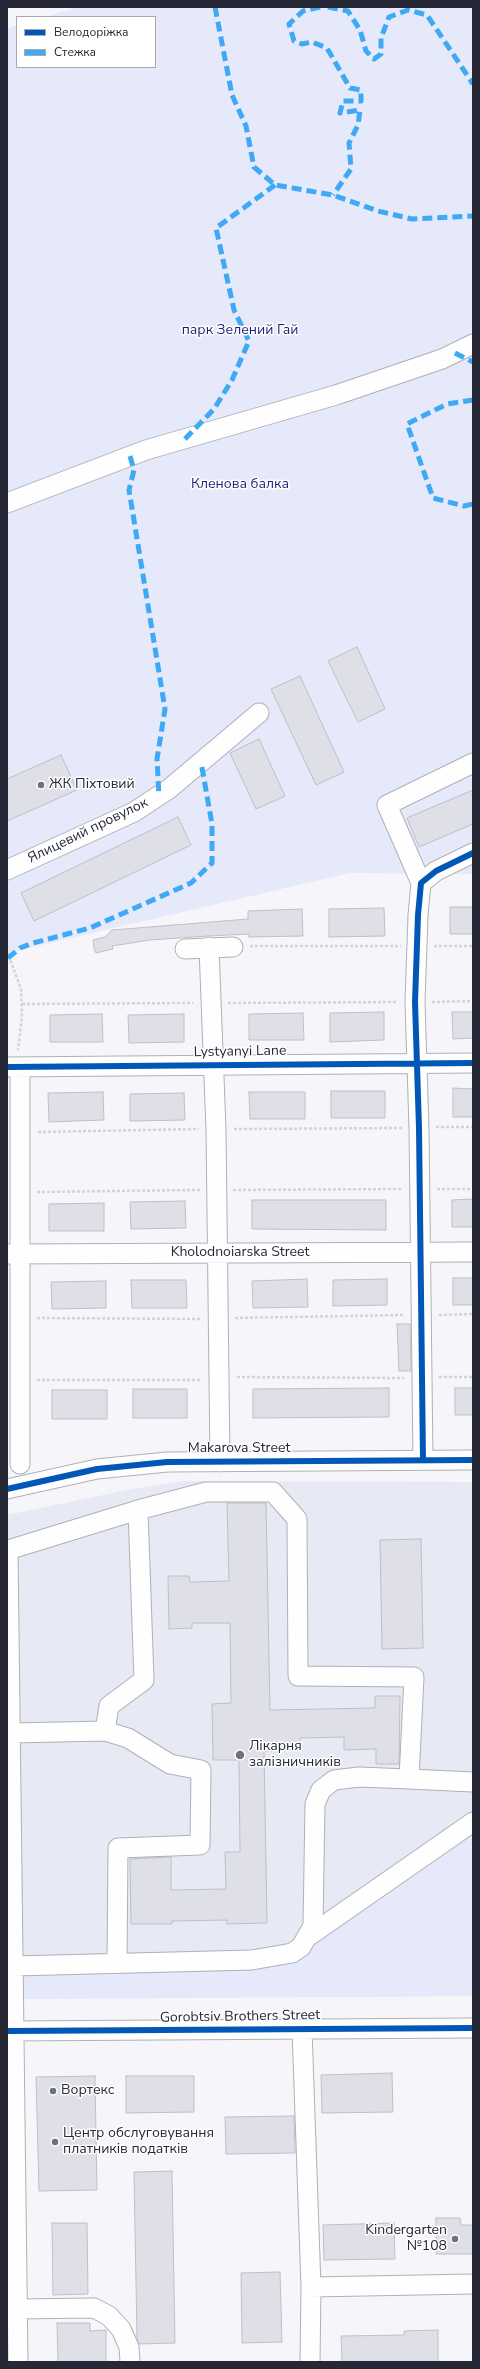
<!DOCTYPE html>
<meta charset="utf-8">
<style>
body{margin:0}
#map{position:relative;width:480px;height:2369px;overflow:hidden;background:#f6f6fa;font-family:"Nunito Sans",sans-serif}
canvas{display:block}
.frame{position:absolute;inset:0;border:8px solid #262935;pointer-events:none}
.legend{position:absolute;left:16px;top:16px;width:140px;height:52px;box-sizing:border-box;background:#fff;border:1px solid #a8a9ae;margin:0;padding:5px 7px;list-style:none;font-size:12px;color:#262935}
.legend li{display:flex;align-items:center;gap:8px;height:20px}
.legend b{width:20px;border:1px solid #a8a9ae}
</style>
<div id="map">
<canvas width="480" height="2369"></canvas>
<div class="frame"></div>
<ul class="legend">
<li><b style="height:5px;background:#0057b8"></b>Велодоріжка</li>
<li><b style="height:5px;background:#3fa9f5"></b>Стежка</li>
</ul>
</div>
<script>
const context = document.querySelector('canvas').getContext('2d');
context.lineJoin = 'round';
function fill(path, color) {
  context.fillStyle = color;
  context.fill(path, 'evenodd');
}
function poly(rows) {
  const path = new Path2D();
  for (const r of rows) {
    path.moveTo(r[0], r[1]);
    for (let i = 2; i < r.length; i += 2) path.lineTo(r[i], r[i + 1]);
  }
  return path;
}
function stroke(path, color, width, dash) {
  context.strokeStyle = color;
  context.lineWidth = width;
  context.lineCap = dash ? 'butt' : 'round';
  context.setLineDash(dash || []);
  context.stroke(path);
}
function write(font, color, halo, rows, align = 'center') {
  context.font = font + ' "Nunito Sans",sans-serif';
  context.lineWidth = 3;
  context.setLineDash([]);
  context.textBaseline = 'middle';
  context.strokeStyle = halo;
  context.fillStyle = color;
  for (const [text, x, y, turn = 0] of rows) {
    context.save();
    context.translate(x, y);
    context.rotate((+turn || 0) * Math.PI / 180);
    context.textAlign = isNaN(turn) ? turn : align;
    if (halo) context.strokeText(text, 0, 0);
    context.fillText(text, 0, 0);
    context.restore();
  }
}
const built = poly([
 [183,1481,473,1482,473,1996,7,1999,7,1515,132,1489]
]);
const green = poly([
 [78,7,473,7,473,874,350,873,7,953,7,29,17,25,17,67,155,67,155,17,45,17],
 [473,1829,473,1996,21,1999,22,1989,44,1973,303,1955,319,1938]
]);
const building = poly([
 [357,647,385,709,358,722,328,661,357,647],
 [300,676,344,772,316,785,271,689,300,676],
 [259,739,285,796,256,809,230,753,259,739],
 [61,755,77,790,7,821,7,779,61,755],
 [473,790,473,824,419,847,407,818,473,790],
 [178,817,191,845,34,921,21,893,178,817],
 [450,907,473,907,473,934,450,934,450,907],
 [384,908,385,936,329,937,329,909,384,908],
 [302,909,303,936,249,937,249,934,208,936,150,940,112,946,113,949,96,953,94,949,93,940,105,937,112,930,248,919,248,911,302,909],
 [384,1012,384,1040,330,1042,330,1013,384,1012],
 [452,1012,473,1012,473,1038,453,1039,452,1012],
 [303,1013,304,1040,249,1040,249,1014,303,1013],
 [102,1014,103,1042,50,1042,50,1015,102,1014],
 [184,1014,184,1042,129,1043,128,1015,184,1014],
 [453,1088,473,1089,473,1117,453,1117,453,1088],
 [331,1091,385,1091,385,1118,331,1118,331,1091],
 [103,1092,104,1120,49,1122,48,1093,103,1092],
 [249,1092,305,1092,305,1119,250,1119,249,1092],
 [184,1093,185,1120,130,1121,130,1094,184,1093],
 [473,1199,473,1227,452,1227,452,1200,473,1199],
 [252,1200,386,1200,386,1230,252,1229,252,1200],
 [185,1201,186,1228,131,1229,130,1202,185,1201],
 [104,1203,104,1231,49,1231,49,1204,104,1203],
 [453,1278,473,1278,473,1305,453,1305,453,1278],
 [307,1279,308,1307,253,1308,252,1281,307,1279],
 [387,1279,387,1305,333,1306,333,1280,387,1279],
 [131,1280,186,1280,187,1308,132,1308,131,1280],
 [106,1281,106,1308,52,1309,51,1282,106,1281],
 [397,1324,410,1324,411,1371,399,1371,397,1324],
 [389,1388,389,1417,253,1418,253,1389,389,1388],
 [455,1388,473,1388,473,1415,455,1415,455,1388],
 [133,1389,187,1389,187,1418,133,1418,133,1389],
 [52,1390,107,1390,107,1419,52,1419,52,1390],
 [227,1503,266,1503,270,1710,375,1708,375,1696,400,1696,399,1764,376,1764,376,1749,344,1750,344,1737,300,1738,300,1750,264,1751,267,1923,227,1924,227,1920,172,1921,172,1924,131,1924,130,1859,171,1857,171,1890,226,1889,225,1852,240,1852,239,1760,213,1760,212,1704,231,1703,230,1623,192,1623,192,1628,169,1629,168,1576,189,1576,190,1582,229,1581,227,1503],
 [421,1539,423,1648,382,1649,380,1540,421,1539],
 [392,2073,393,2112,322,2113,321,2075,392,2073],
 [95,2076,97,2190,39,2191,36,2077,95,2076],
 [126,2076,194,2076,194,2112,126,2113,126,2076],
 [294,2116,295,2153,226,2154,225,2117,294,2116],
 [172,2171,175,2343,139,2344,137,2339,134,2172,172,2171],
 [436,2218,460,2218,461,2225,473,2225,473,2254,436,2254,436,2218],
 [52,2223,87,2223,88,2294,53,2295,52,2223],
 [394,2223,395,2259,324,2260,323,2225,394,2223],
 [280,2272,282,2342,242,2343,241,2273,280,2272],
 [57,2323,90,2323,90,2331,106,2330,106,2362,58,2362,57,2323],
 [438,2330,438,2362,342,2362,341,2336,404,2335,404,2331,438,2330]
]);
const path = poly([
 [250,946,401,946],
 [434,946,473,946],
 [7,951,21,989,22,1017,18,1050],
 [432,1002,473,1001],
 [228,1003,397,1002],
 [22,1004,193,1003],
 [436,1127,473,1127],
 [234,1129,403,1128],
 [38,1132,199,1129],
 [437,1189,473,1189],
 [233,1190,402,1189],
 [37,1192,200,1190],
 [439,1315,473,1314],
 [37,1318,200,1319],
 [235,1318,404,1315],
 [237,1377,404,1378],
 [439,1377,473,1377],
 [37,1380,202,1380]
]);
const minor = poly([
 [7,503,146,450,336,395,442,359,473,344],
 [7,870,134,812,169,789,259,713],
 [421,883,436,871,473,853],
 [209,947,216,1129,220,1462],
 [185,949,233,947],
 [7,1067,473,1063],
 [7,1254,473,1252],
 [423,1460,419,1128,415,1002,418,915,421,883,387,805,473,763],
 [20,1464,20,1068],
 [7,1489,97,1469,167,1462,473,1460],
 [105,1731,109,1706,144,1680,138,1510],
 [12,1733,105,1731,128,1738,170,1764,201,1770,200,1845,118,1848,117,1963],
 [409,1779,473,1782],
 [309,1936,473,1822],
 [13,1966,252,1960,292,1953,301,1947,313,1926,315,1804,321,1790,334,1780,359,1777,409,1779,414,1677,298,1676,297,1519,273,1492,206,1492,138,1510,8,1550,18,2362],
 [302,2029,311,2287,310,2362],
 [7,2031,473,2028],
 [311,2287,473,2284],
 [17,2309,94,2308,109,2316,121,2329,129,2347,130,2362]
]);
const quiet = poly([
 [215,7,232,95,246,126,254,167,275,185,333,195,378,211,412,219,473,216],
 [320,7,303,11,289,24,294,41,302,44,312,42,327,48,350,88,361,90,361,101,343,101,340,113,360,110,358,125,349,143,351,169,333,195],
 [328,7,348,11,360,30,366,51,374,59,381,54,381,38,389,17,408,10,427,15,473,84],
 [455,353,473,362],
 [473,400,447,404,407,424,433,498,464,506,473,504],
 [185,439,214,409,232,380,249,341,234,310,216,228,275,185],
 [130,456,134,470,129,490,165,709,157,759,159,796],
 [8,958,20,948,33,943,90,928,191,883,212,863,212,824,201,762]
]);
const cycleway = poly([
 [7,1067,473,1063],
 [423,1460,419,1128,415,1002,418,915,421,883,436,871,473,853],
 [7,1489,97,1469,167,1462,473,1460],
 [7,2031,473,2028]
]);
const markers = [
 [41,785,4,"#6f717a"],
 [240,1755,5,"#6f717a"],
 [53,2091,4,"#6f717a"],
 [55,2142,4,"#6f717a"],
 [455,2239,4,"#6f717a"]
];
const parkNames = [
 ["парк Зелений Гай",240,331],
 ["Кленова балка",240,485]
];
const poiNames = [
 ["ЖК Піхтовий",49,785],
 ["Лікарня",249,1747],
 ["залізничників",249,1763],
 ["Вортекс",61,2091],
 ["Центр обслуговування",63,2134],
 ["платників податків",63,2150],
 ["Kindergarten",447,2231,"right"],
 ["№108",447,2247,"right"]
];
const streetNames = [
 ["Ялицевий провулок",88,831,-26],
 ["Lystyanyi Lane",240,1052,-1],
 ["Kholodnoiarska Street",240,1253],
 ["Makarova Street",239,1449],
 ["Gorobtsiv Brothers Street",240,2017,-1]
];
fill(built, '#e7e9f4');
fill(green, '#e5e9f9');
fill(building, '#dedfe7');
stroke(building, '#bebfc7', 1);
stroke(minor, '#afb0b8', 21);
stroke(path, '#d4d4d8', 2.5, [3, 2]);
stroke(minor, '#fefefe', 19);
stroke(quiet, '#3fa9f5', 5, [10, 5]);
stroke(cycleway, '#0057b8', 6);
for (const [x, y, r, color] of markers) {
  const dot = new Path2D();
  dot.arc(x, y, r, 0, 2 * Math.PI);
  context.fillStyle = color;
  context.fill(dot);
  stroke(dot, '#fff', 1.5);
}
write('14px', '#211e7a', '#fff', parkNames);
write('14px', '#262935', '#fff', poiNames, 'left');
write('14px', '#262935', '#fff', streetNames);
</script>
